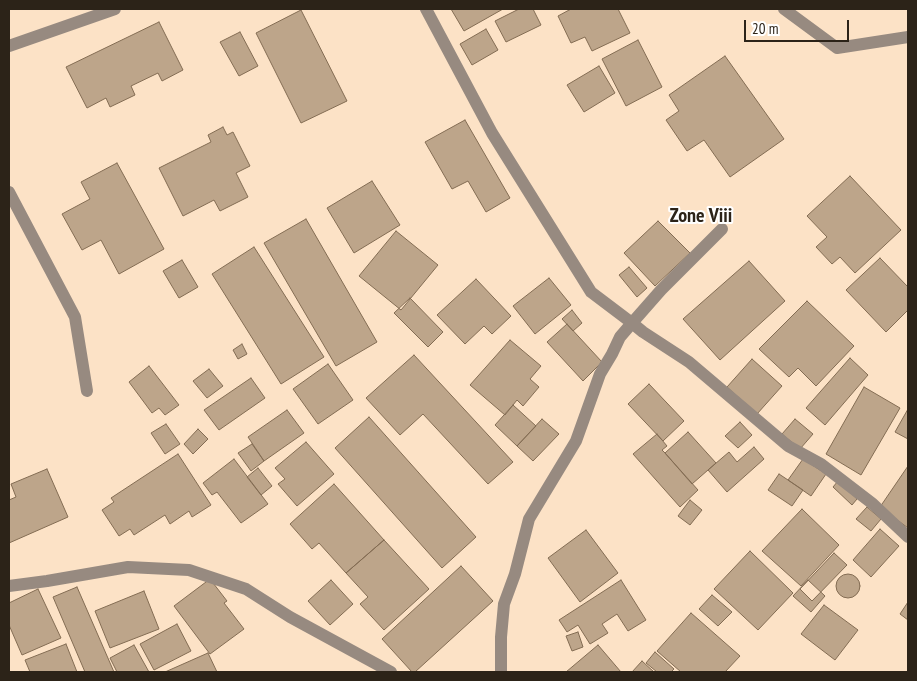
<!DOCTYPE html>
<style>
body{margin:0}
#map{position:relative;width:917px;height:681px;overflow:hidden;background:#fce2c6;font-family:"PT Sans Narrow",sans-serif}
canvas{display:block}
.frame{position:absolute;inset:0;border:10px solid #2c2318;pointer-events:none}
.scale{position:absolute;left:744px;top:20px;width:105px;height:22px;box-sizing:border-box;border:2px solid #2c2318;border-top:0;padding-left:6px;font-size:15px;line-height:18px;white-space:nowrap;color:#2c2318;-webkit-text-stroke:4px #fff;paint-order:stroke}
</style>
<div id="map">
<canvas width="917" height="681"></canvas>
<div class="frame"></div>
<div class="scale">20 m</div>
</div>
<script>
const context = document.querySelector('canvas').getContext('2d');
context.lineJoin = 'round';
function fill(path, color) {
  context.fillStyle = color;
  context.fill(path, 'evenodd');
}
function poly(rows) {
  const path = new Path2D();
  for (const r of rows) {
    if (r.length === 3) {
      path.moveTo(r[0] + r[2], r[1]);
      path.arc(r[0], r[1], r[2], 0, 2 * Math.PI);
      continue;
    }
    path.moveTo(r[0], r[1]);
    for (let i = 2; i < r.length; i += 2) path.lineTo(r[i], r[i + 1]);
  }
  return path;
}
function stroke(path, color, width, dash) {
  context.strokeStyle = color;
  context.lineWidth = width;
  context.lineCap = dash ? 'butt' : 'round';
  context.setLineDash(dash || []);
  context.stroke(path);
}
function write(font, color, halo, rows, align = 'center') {
  context.font = font + ' "PT Sans Narrow",sans-serif';
  context.lineWidth = 4;
  context.setLineDash([]);
  context.textBaseline = 'middle';
  context.strokeStyle = halo;
  context.fillStyle = color;
  for (const [text, x, y, turn = 0] of rows) {
    context.save();
    context.translate(x, y);
    context.rotate((+turn || 0) * Math.PI / 180);
    context.textAlign = isNaN(turn) ? turn : align;
    if (halo) context.strokeText(text, 0, 0);
    context.fillText(text, 0, 0);
    context.restore();
  }
}
const building = poly([
 [451,9,503,9,464,31,451,9],
 [519,9,533,9,541,25,506,42,495,21,519,9],
 [571,9,618,9,630,33,592,51,585,37,571,43,558,16,571,9],
 [301,10,347,101,301,123,256,33,301,10],
 [159,22,183,70,162,81,158,73,131,86,135,95,110,107,106,98,87,108,66,67,159,22],
 [486,29,498,50,472,65,460,44,486,29],
 [240,32,258,66,239,76,220,42,240,32],
 [638,40,662,87,626,106,602,59,638,40],
 [725,56,784,139,730,177,704,140,687,151,666,120,679,111,669,95,725,56],
 [599,66,615,93,584,112,567,85,599,66],
 [465,120,510,198,486,212,468,181,452,189,425,142,465,120],
 [223,127,227,135,233,132,250,166,236,173,248,197,220,211,214,200,183,216,159,168,211,142,208,135,223,127],
 [117,163,164,249,119,274,101,240,82,250,62,214,90,199,81,182,117,163],
 [850,176,901,230,855,273,840,257,832,264,816,247,827,237,807,216,850,176],
 [372,181,400,225,354,253,327,208,372,181],
 [306,219,377,342,336,366,264,243,306,219],
 [658,221,690,253,655,286,624,253,658,221],
 [396,231,438,265,401,310,359,276,396,231],
 [254,247,324,357,281,384,212,274,254,247],
 [880,258,908,287,908,310,886,332,846,290,880,258],
 [182,260,198,287,179,298,163,271,182,260],
 [749,261,785,301,720,360,683,319,749,261],
 [629,267,647,288,637,297,619,275,629,267],
 [549,278,571,305,535,334,513,306,549,278],
 [476,279,511,316,492,334,484,326,465,344,437,315,476,279],
 [410,298,443,332,428,347,394,313,410,298],
 [807,301,854,346,816,386,798,368,789,377,759,349,807,301],
 [572,310,582,323,573,331,562,319,572,310],
 [567,324,602,362,583,381,547,342,567,324],
 [510,340,541,366,530,379,539,387,523,406,517,400,505,415,470,385,510,340],
 [242,344,247,354,238,359,233,350,242,344],
 [414,355,513,462,488,484,423,414,400,435,366,398,414,355],
 [850,358,868,375,825,425,806,408,850,358],
 [752,359,782,386,757,414,727,387,752,359],
 [328,364,353,400,318,424,293,389,328,364],
 [149,366,179,405,165,415,159,408,152,413,129,382,149,366],
 [209,369,223,386,207,398,193,381,209,369],
 [251,378,265,398,219,430,204,410,251,378],
 [649,384,684,421,663,441,628,404,649,384],
 [864,387,900,408,861,475,826,454,864,387],
 [513,405,536,426,517,446,495,425,513,405],
 [908,409,908,439,895,432,908,409],
 [287,410,304,433,264,461,248,437,287,410],
 [369,417,476,537,442,568,335,448,369,417],
 [542,419,559,434,533,461,517,446,542,419],
 [795,419,813,434,800,449,782,434,795,419],
 [740,422,752,435,738,448,725,436,740,422],
 [166,424,180,444,165,454,151,433,166,424],
 [198,429,208,439,193,454,184,444,198,429],
 [688,432,716,463,692,484,665,453,688,432],
 [657,434,667,446,662,450,665,453,698,490,680,507,633,454,657,434],
 [306,442,334,474,297,506,278,484,285,479,275,468,306,442],
 [252,444,264,461,251,471,238,453,252,444],
 [754,447,764,459,727,492,708,470,729,452,737,462,754,447],
 [178,454,211,505,192,517,189,511,170,524,165,515,134,535,130,529,119,536,102,510,114,502,111,498,178,454],
 [234,459,268,504,241,523,217,492,212,495,203,483,234,459],
 [803,459,826,474,811,496,788,480,803,459],
 [908,466,908,528,880,507,908,466],
 [258,468,272,486,261,495,247,477,258,468],
 [47,469,68,517,9,543,9,500,16,497,11,484,47,469],
 [779,474,803,490,792,506,768,490,779,474],
 [838,481,857,499,852,505,833,487,838,481],
 [334,484,384,540,346,573,319,543,312,549,290,524,334,484],
 [690,500,702,510,690,525,678,516,690,500],
 [867,507,881,519,871,531,856,519,867,507],
 [802,509,839,545,801,586,762,551,802,509],
 [880,529,899,546,871,577,853,560,880,529],
 [586,530,618,573,580,602,548,558,586,530],
 [384,540,429,589,384,630,360,604,368,597,346,573,384,540],
 [750,551,793,593,758,630,714,589,750,551],
 [834,553,847,565,812,601,800,589,834,553],
 [461,566,493,601,415,672,412,672,382,639,461,566],
 [848,586,12],
 [210,579,227,601,224,603,244,629,210,654,174,606,210,579],
 [331,580,353,604,330,625,308,601,331,580],
 [621,580,646,620,628,631,617,614,602,624,608,633,590,644,578,625,567,632,559,620,621,580],
 [808,580,825,596,811,612,793,596,808,580],
 [77,587,114,672,85,672,53,597,77,587],
 [38,589,61,638,22,655,9,625,9,603,38,589],
 [144,591,159,629,110,648,95,611,144,591],
 [712,595,732,612,718,626,699,609,712,595],
 [908,602,908,620,900,614,908,602],
 [824,605,858,630,835,660,801,634,824,605],
 [691,613,740,656,725,672,681,672,657,651,691,613],
 [177,624,191,651,154,670,140,644,177,624],
 [578,632,583,647,572,651,566,636,578,632],
 [66,644,77,672,30,672,25,660,66,644],
 [134,645,149,672,117,672,110,658,134,645],
 [598,645,621,672,566,672,598,645],
 [655,652,674,669,671,672,657,672,646,663,655,652],
 [208,653,217,672,165,672,208,653],
 [642,661,654,672,632,672,642,661]
]);
const service = poly([
 [784,9,837,48,908,37]
]);
const minor = poly([
 [426,9,492,133,591,292,632,323,620,337,612,354,600,374,576,441,529,519,515,574,504,604,501,637,501,672],
 [9,46,115,9],
 [9,192,75,317,87,391],
 [722,229,661,290,632,323,643,332,689,362,788,446,821,464,873,504,908,537],
 [9,586,47,581,128,567,189,570,246,589,290,617,391,672]
]);
const quarterNames = [
 ["Zone Viii",701,216]
];
fill(building, '#bda58a');
stroke(building, '#836c53', 1);
stroke(service, '#978a80', 12);
stroke(minor, '#978a80', 12);
write('bold 20px', '#2c2318', '#fff', quarterNames);
</script>
